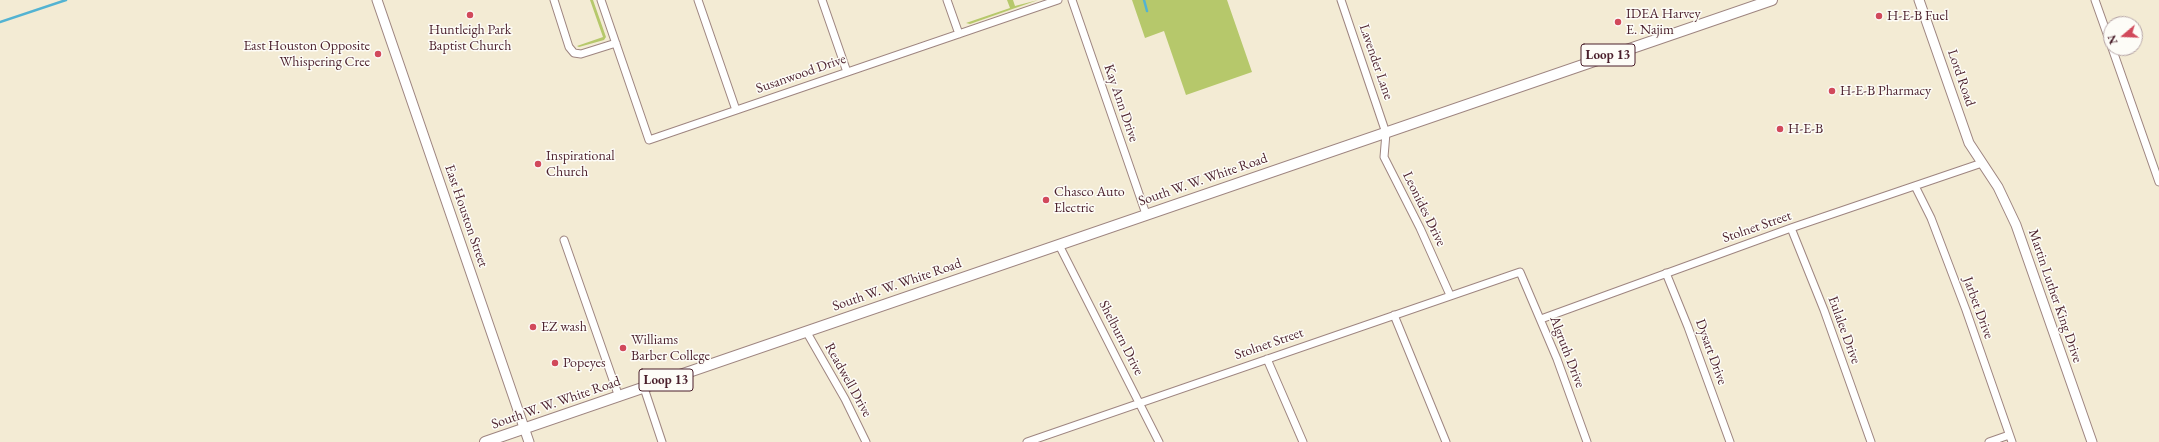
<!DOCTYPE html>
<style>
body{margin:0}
#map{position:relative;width:2159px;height:442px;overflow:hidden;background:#f3ebd4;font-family:"EB Garamond",serif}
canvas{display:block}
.north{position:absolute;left:2103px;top:16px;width:40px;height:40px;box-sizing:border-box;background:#fdfcf7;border:1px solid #b5a4a5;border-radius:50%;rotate:251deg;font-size:11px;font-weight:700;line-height:16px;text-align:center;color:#4a1f2b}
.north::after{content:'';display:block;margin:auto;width:14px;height:18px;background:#d1495b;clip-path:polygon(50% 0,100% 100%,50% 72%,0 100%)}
</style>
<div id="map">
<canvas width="2159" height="442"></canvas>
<div class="north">N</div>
</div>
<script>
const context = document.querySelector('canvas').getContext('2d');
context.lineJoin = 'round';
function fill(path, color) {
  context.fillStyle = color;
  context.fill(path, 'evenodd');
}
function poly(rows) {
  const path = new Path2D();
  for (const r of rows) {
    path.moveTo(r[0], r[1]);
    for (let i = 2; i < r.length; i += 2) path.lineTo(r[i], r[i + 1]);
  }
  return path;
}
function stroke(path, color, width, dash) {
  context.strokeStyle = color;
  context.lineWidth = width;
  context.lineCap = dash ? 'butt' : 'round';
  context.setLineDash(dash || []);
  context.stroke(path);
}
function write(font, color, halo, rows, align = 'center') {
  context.font = font + ' "EB Garamond",serif';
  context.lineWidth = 3;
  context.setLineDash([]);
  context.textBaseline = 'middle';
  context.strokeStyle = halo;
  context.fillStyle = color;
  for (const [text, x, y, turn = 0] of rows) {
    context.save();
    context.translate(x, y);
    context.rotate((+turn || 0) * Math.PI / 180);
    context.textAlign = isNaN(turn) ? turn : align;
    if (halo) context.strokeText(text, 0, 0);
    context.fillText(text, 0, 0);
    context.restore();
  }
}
const green = poly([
 [590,0,593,0,606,37,604,40,579,47,577,46,603,37],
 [1007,0,1013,0,1015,6,1038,0,970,24,966,23,1010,8],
 [1132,0,1227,0,1252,72,1186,95,1164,31,1145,38]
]);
const stream = poly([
 [1144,0,1147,11],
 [0,22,66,0]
]);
const minor = poly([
 [554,0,569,47,574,53,581,54,616,43],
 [601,0,649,140,1058,0],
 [698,0,736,110],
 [822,0,847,72],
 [947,0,959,34],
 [1072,0,1146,214],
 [1341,0,1386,133,1384,157,1420,228,1450,295],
 [2095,0,2111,45],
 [2112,48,2159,182],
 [1915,186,1931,218,1966,310,2012,442],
 [1791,228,1824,310,1871,442],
 [564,240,619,397],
 [1059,245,1159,442],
 [1666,273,1688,327,1730,442],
 [1394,315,1446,442],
 [1541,319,1791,228,1982,163],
 [806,331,845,399,866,442],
 [1267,359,1303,442],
 [644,388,662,442],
 [1027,442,1520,272,1557,359,1587,442],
 [1989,442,2009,435]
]);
const secondary = poly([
 [377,0,529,442],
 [1919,0,1969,143,1998,187,2016,225,2092,442]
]);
const primary = poly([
 [485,442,1772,0]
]);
const markers = [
 [470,15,4,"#d1495b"],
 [1879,16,4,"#d1495b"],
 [1618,22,4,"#d1495b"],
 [378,54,4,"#d1495b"],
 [1832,91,4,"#d1495b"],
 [1780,129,4,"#d1495b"],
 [538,164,4,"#d1495b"],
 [1046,200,4,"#d1495b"],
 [533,327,4,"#d1495b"],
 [623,348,4,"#d1495b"],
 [555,363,4,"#d1495b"]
];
const shields = [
 [1608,55,54],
 [666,380,54]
];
const shieldNames = [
 ["Loop 13",1608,55],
 ["Loop 13",666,380]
];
const poiNames = [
 ["IDEA Harvey",1626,14],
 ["E. Najim",1626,30],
 ["H-E-B Fuel",1887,16],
 ["Huntleigh Park",470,30,"center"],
 ["Baptist Church",470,46,"center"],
 ["East Houston Opposite",370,46,"right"],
 ["Whispering Cree",370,62,"right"],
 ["H-E-B Pharmacy",1840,91],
 ["H-E-B",1788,129],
 ["Inspirational",546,156],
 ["Church",546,172],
 ["Chasco Auto",1054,192],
 ["Electric",1054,208],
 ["EZ wash",541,327],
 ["Williams",631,340],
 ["Barber College",631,356],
 ["Popeyes",563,363]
];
const streetNames = [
 ["Lavender Lane",1376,62,71],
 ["Susanwood Drive",801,74,-19],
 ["Lord Road",1961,78,71],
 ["Kay Ann Drive",1121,103,71],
 ["South W. W. White Road",1203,180,-19],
 ["Leonides Drive",1424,209,64],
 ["East Houston Street",466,216,71],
 ["Stolnet Street",1757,227,-19],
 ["South W. W. White Road",897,285,-19],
 ["Martin Luther King Drive",2055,296,71],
 ["Jarbet Drive",1978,308,70],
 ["Eulalee Drive",1844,330,70],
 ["Shelburn Drive",1121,338,63],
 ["Stolnet Street",1269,344,-19],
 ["Algruth Drive",1567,352,69],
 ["Dysart Drive",1711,352,70],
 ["Readwell Drive",848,380,61],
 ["South W. W. White Road",556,403,-19]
];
fill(green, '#b6c86b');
stroke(stream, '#53b3d2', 2.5);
stroke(minor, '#9e8580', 9);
stroke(secondary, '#9e8580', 11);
stroke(primary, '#9e8580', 12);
stroke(minor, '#fff', 7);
stroke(secondary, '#fff', 9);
stroke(primary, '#fff', 10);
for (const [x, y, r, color] of markers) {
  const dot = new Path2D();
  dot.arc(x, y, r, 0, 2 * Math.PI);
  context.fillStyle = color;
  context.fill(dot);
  stroke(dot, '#fdfcf7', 1.5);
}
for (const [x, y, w] of shields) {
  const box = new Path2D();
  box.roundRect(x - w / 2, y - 11, w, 22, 3);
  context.fillStyle = '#fdfcf7';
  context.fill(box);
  stroke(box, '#4a1f2b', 1);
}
write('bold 13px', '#4a1f2b', null, shieldNames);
write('14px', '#4a1f2b', '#fdfcf7', poiNames, 'left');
write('14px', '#4a1f2b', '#fdfcf7', streetNames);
</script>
